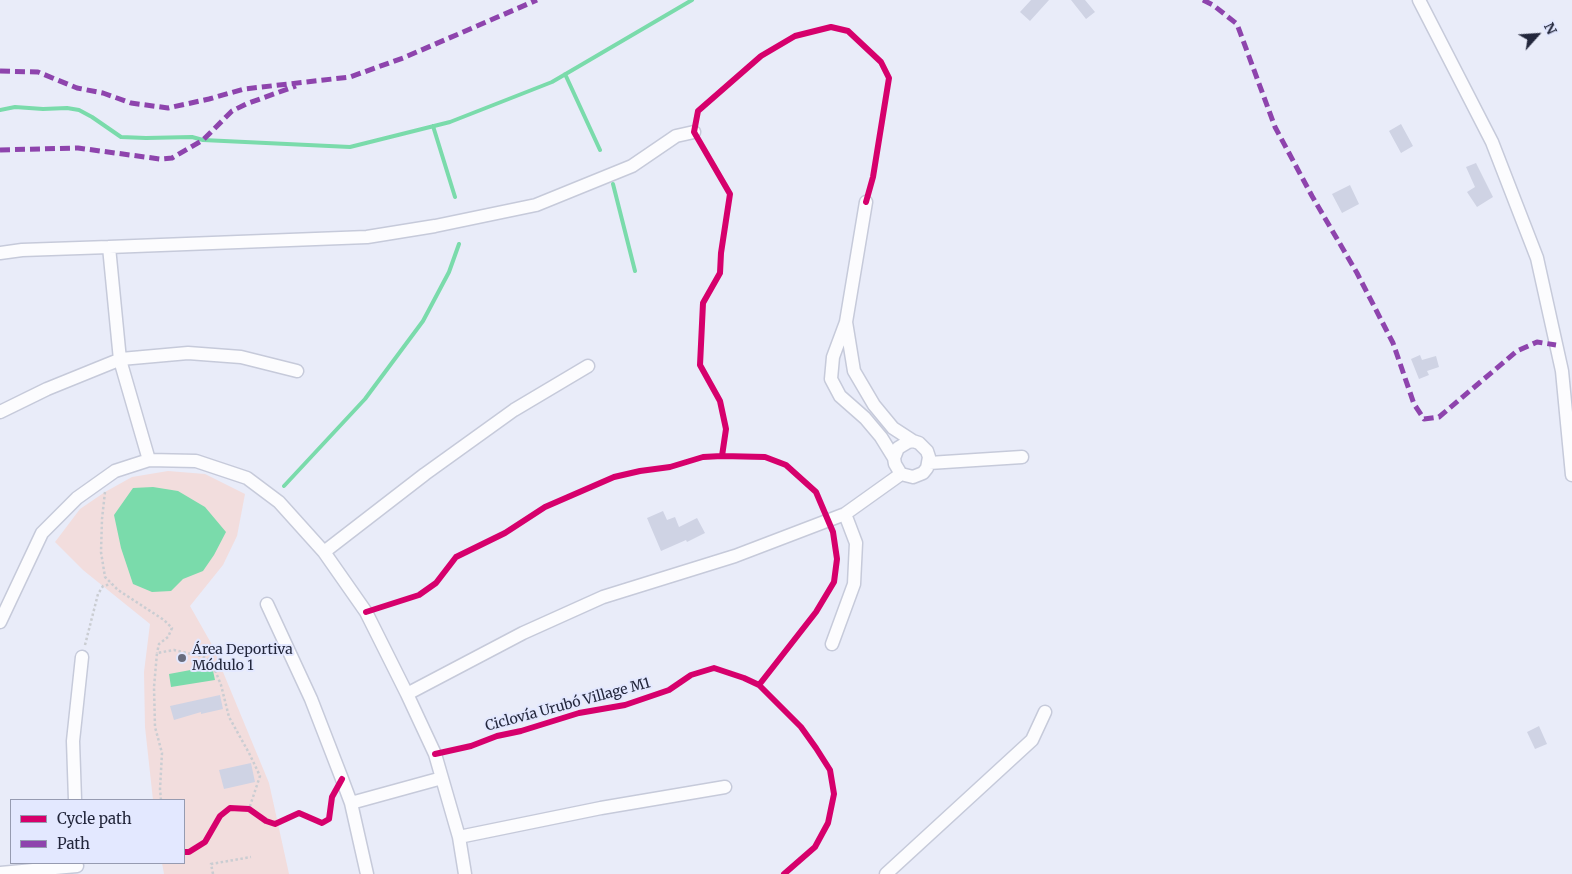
<!DOCTYPE html>
<meta charset="utf-8">
<style>
body{margin:0}
#map{position:relative;width:1572px;height:874px;overflow:hidden;background:#e9ecf9;font-family:Merriweather,serif}
canvas{display:block}
.legend{position:absolute;left:10px;top:799px;width:175px;height:65px;box-sizing:border-box;background:#e3e8ff;border:1px solid #969bb1;margin:0;padding:6px 9px;list-style:none;font-size:15px;color:#23273c}
.legend li{display:flex;align-items:center;gap:10px;height:25px}
.legend b{width:25px;border:1px solid #969bb1}
.north{position:absolute;left:1512px;top:10px;width:50px;height:50px;-webkit-text-stroke:4px #e3e8ff;paint-order:stroke;rotate:64deg;font-size:14px;font-weight:700;line-height:20px;text-align:center;color:#23273c}
.north::after{content:'';display:block;margin:auto;width:18px;height:22px;background:#23273c;clip-path:polygon(50% 0,100% 100%,50% 72%,0 100%)}
</style>
<div id="map">
<canvas width="1572" height="874"></canvas>
<ul class="legend">
<li><b style="height:6px;background:#d6006c"></b>Cycle path</li>
<li><b style="height:6px;background:#8e44ad"></b>Path</li>
</ul>
<div class="north">N</div>
</div>
<script>
const context = document.querySelector('canvas').getContext('2d');
context.lineJoin = 'round';
function fill(path, color) {
  context.fillStyle = color;
  context.fill(path, 'evenodd');
}
function poly(rows) {
  const path = new Path2D();
  for (const r of rows) {
    path.moveTo(r[0], r[1]);
    for (let i = 2; i < r.length; i += 2) path.lineTo(r[i], r[i + 1]);
  }
  return path;
}
function stroke(path, color, width, dash) {
  context.strokeStyle = color;
  context.lineWidth = width;
  context.lineCap = dash ? 'butt' : 'round';
  context.setLineDash(dash || []);
  context.stroke(path);
}
function write(font, color, halo, rows, align = 'center') {
  context.font = font + ' Merriweather,serif';
  context.lineWidth = 4;
  context.setLineDash([]);
  context.textBaseline = 'middle';
  context.strokeStyle = halo;
  context.fillStyle = color;
  for (const [text, x, y, turn = 0] of rows) {
    context.save();
    context.translate(x, y);
    context.rotate((+turn || 0) * Math.PI / 180);
    context.textAlign = isNaN(turn) ? turn : align;
    if (halo) context.strokeText(text, 0, 0);
    context.fillText(text, 0, 0);
    context.restore();
  }
}
const green = poly([
 [168,471,205,474,245,494,237,536,223,565,190,606,211,643,269,783,289,874,164,874,162,863,184,863,184,800,153,800,145,727,144,672,150,624,83,570,55,542,80,509,105,492,132,477]
]);
const water = poly([
 [153,487,178,491,205,507,226,532,214,555,203,571,183,579,171,591,152,592,133,584,121,548,114,515,133,488],
 [212,666,215,680,171,687,169,674]
]);
const stream = poly([
 [565,74,600,150],
 [0,110,15,107,43,109,67,108,79,110,92,117,121,137,146,138,192,137,203,140,350,147,450,122,552,82,692,0],
 [433,126,455,197],
 [613,184,635,271],
 [284,486,365,399,423,321,449,272,459,244]
]);
const building = poly([
 [1031,0,1049,0,1030,21,1020,12],
 [1071,0,1085,0,1095,12,1086,19],
 [1401,124,1413,146,1401,153,1389,131],
 [1476,163,1493,197,1477,207,1467,192,1475,187,1466,167],
 [1350,185,1359,204,1342,213,1332,194],
 [1420,355,1422,360,1436,356,1439,367,1427,371,1429,375,1419,379,1411,359],
 [663,511,667,520,675,517,679,527,697,518,705,533,687,542,686,540,661,551,647,518],
 [220,695,223,709,201,714,201,712,174,720,170,706],
 [1539,726,1547,744,1535,749,1527,732],
 [251,763,255,782,224,789,219,770]
]);
const path = poly([
 [105,492,102,519,101,552,105,577,118,590,164,620,172,628,168,637,159,644,157,653],
 [85,645,98,594,103,586,111,584],
 [161,800,160,789,162,753,155,727,154,687,157,653,174,650,201,656,211,660,221,685,229,717,249,753,260,776,249,809],
 [213,874,211,864,251,857]
]);
const minor = poly([
 [1419,0,1492,142,1537,258,1562,371,1572,475],
 [866,202,846,322,833,357,831,379,840,396,865,418,881,437,894,458],
 [109,247,120,360,149,460],
 [0,253,22,250,109,247,367,237,435,226,536,205,632,166,676,136,694,132],
 [846,322,854,371,874,405,893,428,913,441,919,443,927,451,929,457,927,468,923,473,913,477,901,474,895,464,894,458,898,448,908,442,913,441],
 [0,412,47,389,121,359,188,353,241,357,297,371],
 [929,463,1022,457],
 [324,552,425,474,514,410,588,366],
 [267,604,311,699,342,779,351,803,367,874],
 [0,622,42,533,77,498,115,471,149,460,196,461,247,478,279,502,324,552,366,612,407,694,435,754,459,837,465,874],
 [832,644,854,584,856,543,845,514],
 [407,694,523,633,603,597,735,556,845,514,901,474],
 [75,800,73,741,82,657],
 [351,803,442,778],
 [459,837,601,808,725,787],
 [0,873,77,866],
 [886,874,1032,740,1045,712]
]);
const quiet = poly([
 [1203,0,1213,5,1237,24,1275,127,1312,196,1357,273,1393,343,1414,404,1424,419,1439,417,1517,351,1537,342,1556,345],
 [0,71,38,72,77,88,103,93,131,103,168,108,209,99,244,89,350,77,403,58,537,0],
 [0,150,78,148,160,159,172,158,203,140,232,111,246,104,296,86]
]);
const cycleway = poly([
 [366,612,419,595,436,583,456,557,505,533,545,507,614,477,640,471,670,467,703,457,722,456],
 [435,754,471,746,497,736,521,731,579,713,625,705,669,690,691,675,714,668,744,678,759,685],
 [184,852,189,852,205,842,220,816,230,808,249,809,266,821,275,824,299,813,322,823,329,819,332,797,342,779],
 [784,874,815,847,828,823,834,794,830,770,816,748,801,727,759,685,816,612,834,582,837,559,833,532,816,492,786,465,765,457,722,456,726,429,720,401,700,365,703,303,720,273,721,253,730,194,694,132,698,111,761,56,795,36,831,27,848,31,881,62,889,78,873,177,866,202]
]);
const markers = [
 [182,658,5,"#686c7e"]
];
const poiNames = [
 ["Área Deportiva",192,650],
 ["Módulo 1",192,666]
];
const streetNames = [
 ["Ciclovía Urubó Village M1",568,705,-15]
];
fill(green, '#f2dddd');
fill(water, '#7adbab');
stroke(stream, '#7adbab', 4);
fill(building, '#cfd3e4');
stroke(minor, '#c6cada', 15);
stroke(path, '#cacdd2', 2.5, [2.5, 2.5]);
stroke(minor, '#fcfcfe', 12);
stroke(quiet, '#8e44ad', 5, [10, 5]);
stroke(cycleway, '#d6006c', 6);
for (const [x, y, r, color] of markers) {
  const dot = new Path2D();
  dot.arc(x, y, r, 0, 2 * Math.PI);
  context.fillStyle = color;
  context.fill(dot);
  stroke(dot, '#e3e8ff', 2);
}
write('14px', '#23273c', '#e3e8ff', poiNames, 'left');
write('14px', '#23273c', '#e3e8ff', streetNames);
</script>
